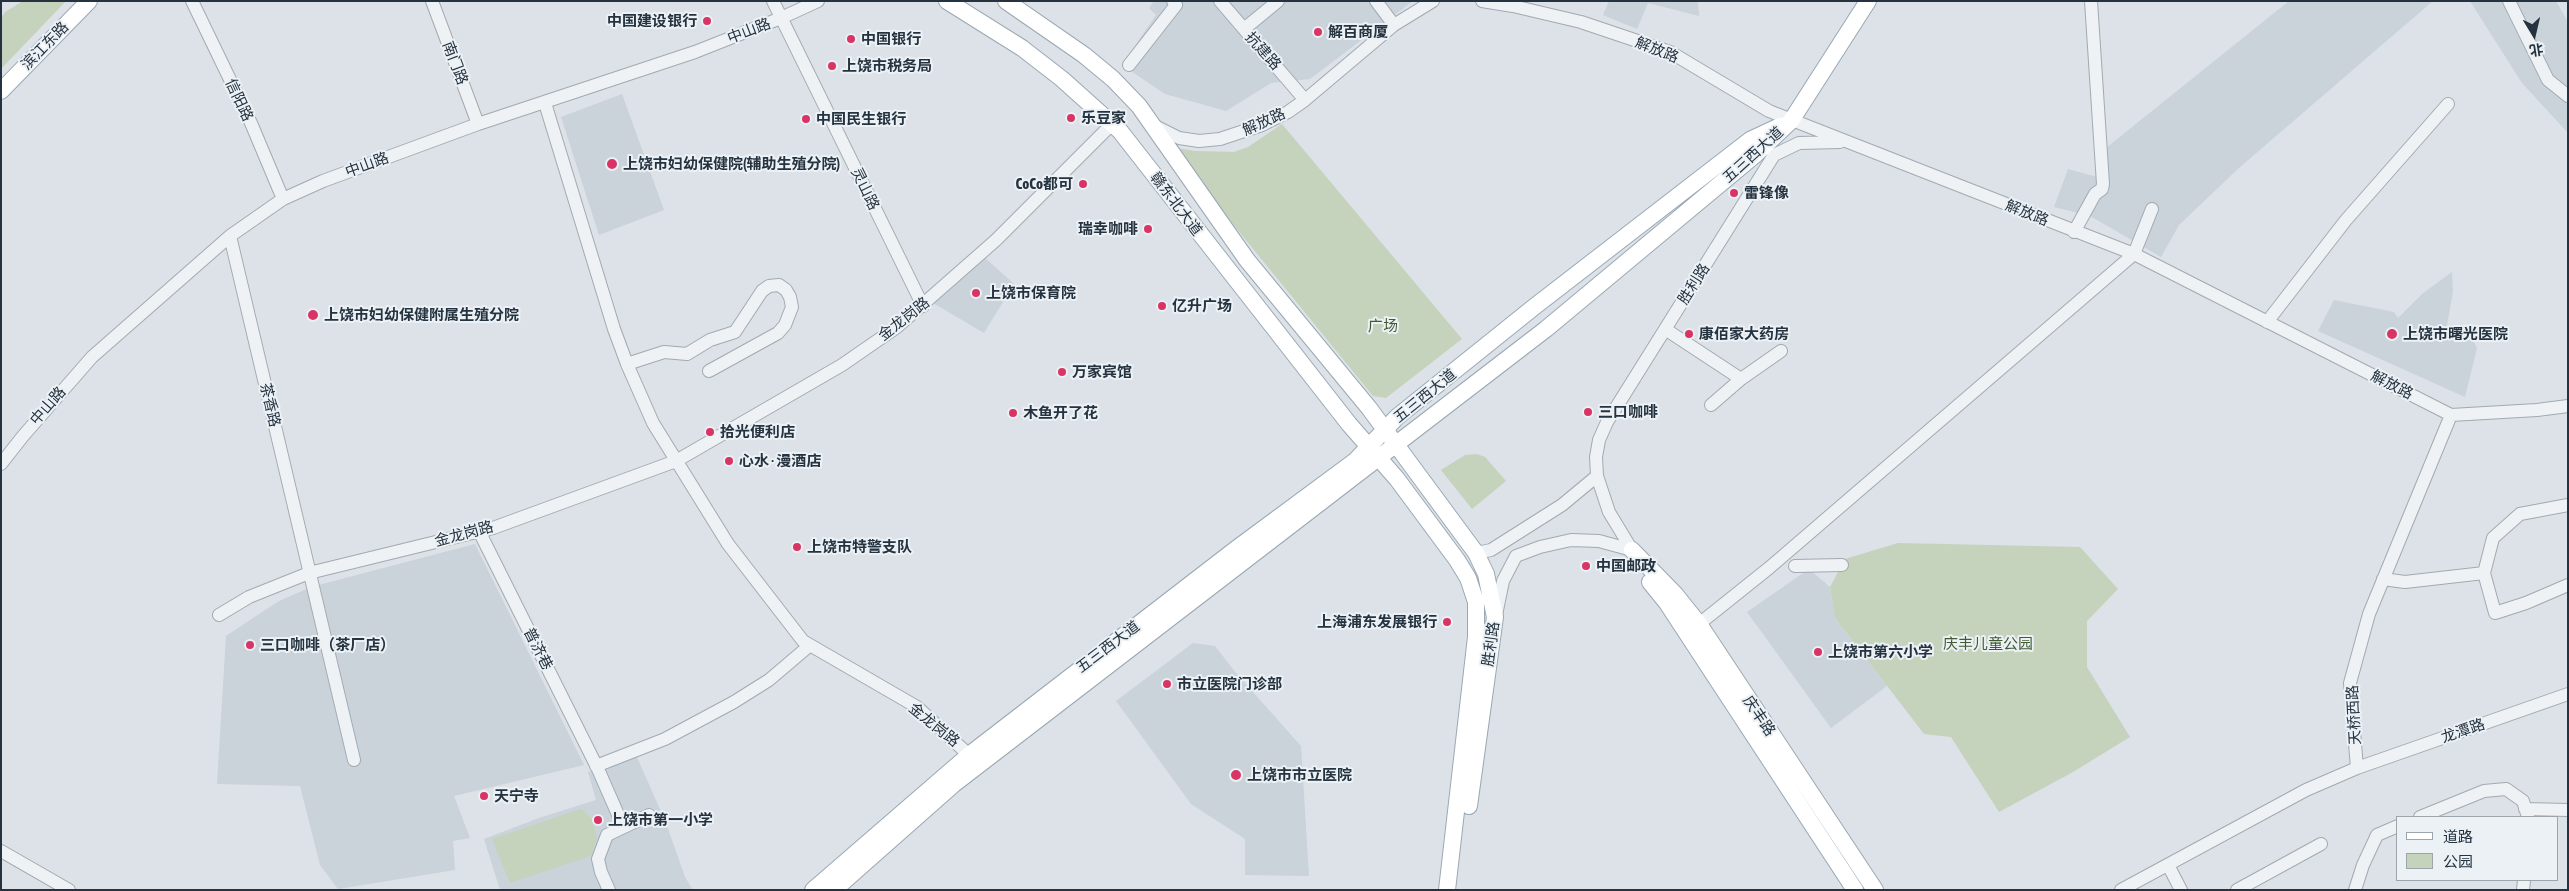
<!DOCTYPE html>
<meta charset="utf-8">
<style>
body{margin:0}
#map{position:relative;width:2569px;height:891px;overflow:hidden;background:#dce2e7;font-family:"Asap Condensed","Noto Sans SC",sans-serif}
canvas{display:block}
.frame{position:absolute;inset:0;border:2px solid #25323f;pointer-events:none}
.legend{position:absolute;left:2396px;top:816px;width:162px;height:65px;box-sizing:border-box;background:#ebf1f5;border:1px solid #9ca5ac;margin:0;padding:6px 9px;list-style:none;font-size:15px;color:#25323f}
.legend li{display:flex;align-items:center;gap:10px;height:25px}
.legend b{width:25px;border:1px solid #9ca5ac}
.north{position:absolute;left:2509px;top:10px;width:50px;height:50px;-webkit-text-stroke:4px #ebf1f5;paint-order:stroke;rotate:171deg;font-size:14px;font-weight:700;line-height:20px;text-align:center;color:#25323f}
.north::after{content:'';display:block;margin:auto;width:18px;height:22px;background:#25323f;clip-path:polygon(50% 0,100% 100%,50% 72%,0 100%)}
</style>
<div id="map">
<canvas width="2569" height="891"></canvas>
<div class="frame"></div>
<ul class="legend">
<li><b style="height:6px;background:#fff"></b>道路</li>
<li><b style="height:14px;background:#c5d2bc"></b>公园</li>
</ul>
<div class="north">北</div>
</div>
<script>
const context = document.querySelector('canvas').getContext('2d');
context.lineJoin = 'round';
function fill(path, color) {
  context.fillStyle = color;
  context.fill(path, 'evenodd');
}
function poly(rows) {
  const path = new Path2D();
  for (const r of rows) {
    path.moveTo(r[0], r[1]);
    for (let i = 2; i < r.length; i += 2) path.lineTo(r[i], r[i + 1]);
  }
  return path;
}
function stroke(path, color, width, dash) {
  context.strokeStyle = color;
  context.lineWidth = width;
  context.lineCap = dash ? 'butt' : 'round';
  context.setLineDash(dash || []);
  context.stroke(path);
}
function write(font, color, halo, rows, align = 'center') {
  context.font = font + ' "Asap Condensed","Noto Sans SC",sans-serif';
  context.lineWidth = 4;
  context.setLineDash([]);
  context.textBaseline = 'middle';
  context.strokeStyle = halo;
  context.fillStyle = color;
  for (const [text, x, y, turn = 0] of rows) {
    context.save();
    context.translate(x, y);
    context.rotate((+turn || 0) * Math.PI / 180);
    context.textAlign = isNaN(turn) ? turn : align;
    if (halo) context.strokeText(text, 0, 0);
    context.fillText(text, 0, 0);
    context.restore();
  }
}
const built = poly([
 [1154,1,1413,1,1310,79,1271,83,1226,111,1165,94,1122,65,1156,15,1149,8],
 [1609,1,1698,1,1699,16,1648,3,1637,29,1603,15],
 [2289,1,2433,1,2240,167,2179,225,2161,257,2090,216,2054,207,2068,169,2097,177,2096,156],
 [2470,1,2556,1,2568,22,2568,133,2522,83],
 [622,94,664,210,599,235,561,117],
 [983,256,1014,284,984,333,933,303],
 [2452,272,2453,292,2446,331,2471,337,2477,348,2465,397,2318,331,2334,300,2394,312,2398,318,2422,294],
 [475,544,584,765,454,796,470,838,453,841,455,870,338,889,320,865,300,786,217,784,226,636,279,601,311,587],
 [1809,569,1830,587,1835,618,1887,686,1831,728,1747,612],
 [1193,643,1215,646,1236,673,1301,746,1309,876,1245,875,1245,839,1191,804,1116,701],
 [636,755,666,823,685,877,693,890,500,890,484,839,539,818,596,800,588,772]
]);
const green = poly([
 [23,1,66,1,1,69,1,18,5,12],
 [1282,124,1462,339,1386,398,1373,396,1170,147,1196,151,1234,152,1248,147],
 [1477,454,1485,457,1506,481,1472,509,1441,470,1465,455],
 [1898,543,2080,547,2118,589,2087,621,2087,667,2130,737,2073,772,1999,812,1951,737,1924,734,1835,618,1830,587,1845,559],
 [581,809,592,819,597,838,591,856,510,883,492,839]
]);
const minor = poly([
 [192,1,251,123,283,199],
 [432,1,478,124],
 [773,1,923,306],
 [1220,1,1305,100],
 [1376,1,1394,25],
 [1482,1,1513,6,1581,22,1670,52,1769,111,2134,254,2451,415,2537,410,2568,406],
 [2509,1,2548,80,2568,96],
 [1244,29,1278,1],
 [1129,65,1176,5,1173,1],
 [545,103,614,329,627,364,653,423,728,544,803,641,917,707,969,755],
 [1153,125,1179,138,1199,141,1220,139,1262,125,1288,112,1305,100,1394,25,1433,1],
 [2074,232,2095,194,2102,189,2103,184,2091,1],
 [230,236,354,760],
 [2267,322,2346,220,2448,104],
 [1665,329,1741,379],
 [627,364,664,352,687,354,710,340,735,332,762,291,769,286,779,285,786,290,790,297,792,307,785,325,778,333,709,371],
 [1711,405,1741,379,1781,351],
 [1,464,23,436,92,357,230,236,283,199,323,181,478,124,695,52,781,18,818,1],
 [479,531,598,769,623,826],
 [1632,550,1609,512,1597,476,1596,457,1599,440,1607,422,1774,155,1799,143,1840,142],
 [1476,553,1491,550,1562,505,1597,476],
 [1795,566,1842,565],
 [2484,573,2495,613,2526,603,2568,585],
 [2383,579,2405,582,2484,573,2493,538,2520,514,2568,505],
 [219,615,249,597,309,573,493,528,676,461,842,365,897,327,996,240,1113,123],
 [1496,615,1503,581,1516,556,1540,547,1571,540,1599,541,1632,550],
 [1699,624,1769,568,2134,254,2152,209],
 [596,766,665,739,734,702,769,680,809,646],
 [2357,768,2568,694],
 [2525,809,2568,810],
 [2420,817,2484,791,2506,789,2523,801,2528,817],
 [1,851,69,890],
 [2168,865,2181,890],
 [609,890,601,872,598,859,607,835,649,815],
 [2121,890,2306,790,2357,768,2350,683,2369,614,2451,415],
 [2237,890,2321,844],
 [2355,890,2363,865,2377,835,2398,826],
 [2523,890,2524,880]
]);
const major = poly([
 [947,1,1022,48,1062,79,1120,131,1349,424,1397,479,1457,560,1468,578,1476,602,1476,637,1447,890],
 [1006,1,1084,55,1113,79,1139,106,1247,260,1369,408,1476,553,1486,574,1495,617,1469,806],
 [1,91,89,1],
 [1632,550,1675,594,1699,624,1875,890],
 [1650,582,1667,603,1855,890],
 [813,890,969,755,1236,549,1355,461,1397,417,1534,307,1750,140,1780,126],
 [834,890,954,784,1546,329,1756,154,1791,121,1868,1]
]);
const markers = [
 [707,21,5,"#d83565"],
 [1318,32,5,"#d83565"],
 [851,39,5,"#d83565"],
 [832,66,5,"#d83565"],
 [1071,118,5,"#d83565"],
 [806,119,5,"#d83565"],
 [612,164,6,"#d83565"],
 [1083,184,5,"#d83565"],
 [1734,193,5,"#d83565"],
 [1148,229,5,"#d83565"],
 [976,293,5,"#d83565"],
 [1162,306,5,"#d83565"],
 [313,315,6,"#d83565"],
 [1689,334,5,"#d83565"],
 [2392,334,6,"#d83565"],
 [1062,372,5,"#d83565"],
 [1588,412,5,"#d83565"],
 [1013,413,5,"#d83565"],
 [710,432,5,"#d83565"],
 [729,461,5,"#d83565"],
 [797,547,5,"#d83565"],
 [1586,566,5,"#d83565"],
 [1447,622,5,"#d83565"],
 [250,645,5,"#d83565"],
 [1818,652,5,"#d83565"],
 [1167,684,5,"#d83565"],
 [1236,775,6,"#d83565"],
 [484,796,5,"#d83565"],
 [598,820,5,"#d83565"]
];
const poiNames = [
 ["中国建设银行",697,21,"right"],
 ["解百商厦",1328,32],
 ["中国银行",861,39],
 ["上饶市税务局",842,66],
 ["乐豆家",1081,118],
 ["中国民生银行",816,119],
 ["上饶市妇幼保健院(辅助生殖分院)",623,164],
 ["CoCo都可",1073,184,"right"],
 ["雷锋像",1744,193],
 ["瑞幸咖啡",1138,229,"right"],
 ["上饶市保育院",986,293],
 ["亿升广场",1172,306],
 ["上饶市妇幼保健附属生殖分院",324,315],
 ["康佰家大药房",1699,334],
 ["上饶市曙光医院",2403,334],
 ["万家宾馆",1072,372],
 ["三口咖啡",1598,412],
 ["木鱼开了花",1023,413],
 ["拾光便利店",720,432],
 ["心水 · 漫酒店",739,461],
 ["上饶市特警支队",807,547],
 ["中国邮政",1596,566],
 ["上海浦东发展银行",1437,622,"right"],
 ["三口咖啡（茶厂店）",260,645],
 ["上饶市第六小学",1828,652],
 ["市立医院门诊部",1177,684],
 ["上饶市市立医院",1247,775],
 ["天宁寺",494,796],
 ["上饶市第一小学",608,820]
];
const streetNames = [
 ["中山路",749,31,-21],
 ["滨江东路",45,46,-46],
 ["解放路",1657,50,22],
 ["抗建路",1263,51,48],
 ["南门路",455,63,69],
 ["信阳路",239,100,65],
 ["解放路",1264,122,-24],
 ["五三西大道",1753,155,-42],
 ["中山路",367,165,-20],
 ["灵山路",865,189,64],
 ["赣东北大道",1176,204,53],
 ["解放路",2027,213,22],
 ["胜利路",1694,284,-58],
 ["金龙岗路",904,319,-38],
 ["解放路",2392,385,27],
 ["五三西大道",1425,396,-39],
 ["茶香路",270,405,77],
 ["中山路",48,406,-49],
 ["金龙岗路",464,534,-15],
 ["胜利路",1491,644,-82],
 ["五三西大道",1108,647,-37],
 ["普济巷",538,649,63],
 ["天桥西路",2354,715,-93],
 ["庆丰路",1759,716,56],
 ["金龙岗路",934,725,39],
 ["龙潭路",2463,731,-19]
];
const parkNames = [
 ["广场",1383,326],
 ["庆丰儿童公园",1988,644]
];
fill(built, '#cad2da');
fill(green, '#c5d2bc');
stroke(minor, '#a1aab1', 14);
stroke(major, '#9aa8b4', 18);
stroke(minor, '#eff2f5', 12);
stroke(major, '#fff', 16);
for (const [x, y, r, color] of markers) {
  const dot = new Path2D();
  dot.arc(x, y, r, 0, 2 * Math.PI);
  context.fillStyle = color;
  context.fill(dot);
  stroke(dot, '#ebf1f5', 2);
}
write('bold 15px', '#25323f', '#ebf1f5', poiNames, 'left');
write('15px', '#25323f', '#ebf1f5', streetNames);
write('15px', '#3f5b31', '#ebf1f5', parkNames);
</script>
